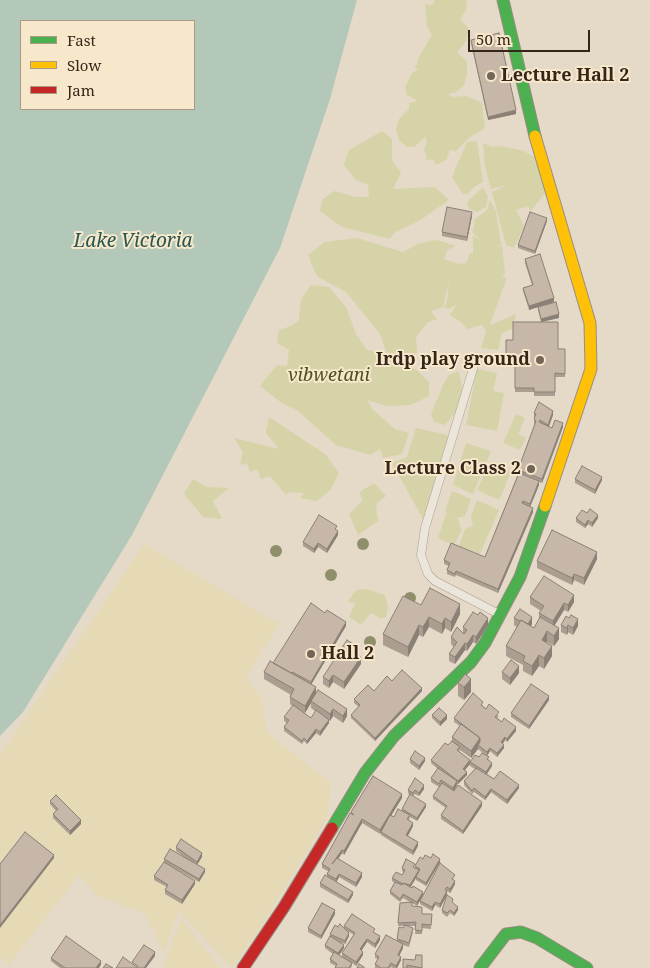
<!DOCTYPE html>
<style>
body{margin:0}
#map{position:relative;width:650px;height:968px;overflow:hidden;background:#e4dac7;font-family:"Noto Serif",serif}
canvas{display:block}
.legend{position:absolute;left:20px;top:20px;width:175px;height:90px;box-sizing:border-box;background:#f7e7cb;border:1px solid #aa9a84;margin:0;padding:6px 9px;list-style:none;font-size:15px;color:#36261a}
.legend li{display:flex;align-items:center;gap:10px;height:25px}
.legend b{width:25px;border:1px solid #aa9a84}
.scale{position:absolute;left:468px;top:30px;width:122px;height:22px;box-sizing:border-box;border:2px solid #36261a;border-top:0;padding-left:6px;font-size:15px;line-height:18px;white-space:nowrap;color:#36261a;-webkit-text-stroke:4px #f7e7cb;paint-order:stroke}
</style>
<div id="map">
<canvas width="650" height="968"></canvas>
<ul class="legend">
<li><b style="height:6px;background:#4caf50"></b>Fast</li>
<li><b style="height:6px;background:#ffc107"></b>Slow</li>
<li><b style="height:6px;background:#c62828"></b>Jam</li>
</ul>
<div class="scale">50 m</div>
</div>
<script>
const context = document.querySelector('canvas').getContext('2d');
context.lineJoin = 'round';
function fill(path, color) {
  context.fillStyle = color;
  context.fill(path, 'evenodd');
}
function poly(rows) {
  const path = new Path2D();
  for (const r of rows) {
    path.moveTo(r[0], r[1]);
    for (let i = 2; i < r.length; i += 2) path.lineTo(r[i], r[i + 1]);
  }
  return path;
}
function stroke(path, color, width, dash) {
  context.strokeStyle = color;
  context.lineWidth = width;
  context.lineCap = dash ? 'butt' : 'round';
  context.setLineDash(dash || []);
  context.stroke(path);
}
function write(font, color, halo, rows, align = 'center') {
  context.font = font + ' "Noto Serif",serif';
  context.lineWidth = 4;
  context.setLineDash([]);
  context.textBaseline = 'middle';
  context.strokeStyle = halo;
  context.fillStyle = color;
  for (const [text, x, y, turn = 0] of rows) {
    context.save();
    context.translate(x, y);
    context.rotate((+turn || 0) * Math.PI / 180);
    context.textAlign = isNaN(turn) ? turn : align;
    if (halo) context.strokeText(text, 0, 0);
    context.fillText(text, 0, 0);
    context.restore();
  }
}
const farmland = poly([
 [144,544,279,624,246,678,263,700,266,732,331,783,327,818,260,928,231,968,179,910,164,951,144,913,97,896,79,875,9,965,0,958,0,755],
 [181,919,220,968,162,968]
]);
const green = poly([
 [435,0,466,0,467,8,460,20,469,28,466,41,457,53,467,61,467,74,464,85,455,93,448,94,453,97,466,96,482,103,485,128,470,137,456,151,450,150,446,160,436,165,433,159,427,160,424,149,427,143,425,137,414,147,407,147,399,140,396,129,399,119,409,109,409,103,418,101,407,95,405,87,412,73,419,69,415,68,419,57,432,35,427,26,425,4,432,5],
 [382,131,392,139,392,160,401,173,393,189,435,187,449,200,419,221,395,232,390,239,342,227,320,211,322,200,334,191,355,197,369,197,368,185,356,180,344,165,349,150],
 [477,141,483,182,474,187,468,194,463,194,452,177,467,142],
 [483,143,492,147,498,146,521,150,539,159,547,190,531,211,528,206,516,210,524,226,514,248,506,245,492,192,507,185,491,189,485,167],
 [483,187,488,196,486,207,477,212,469,209,467,202],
 [490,200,496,211,501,245,495,247,502,246,505,273,502,278,505,277,506,280,490,325,516,314,512,329,502,333,498,350,481,348,486,331,482,325,467,329,462,323,450,315,456,305,449,309,444,307,447,301,449,282,443,307,431,311,437,319,428,322,416,337,417,353,390,358,417,370,429,382,429,396,411,405,387,406,367,400,373,410,395,429,409,433,402,454,383,458,380,449,370,455,336,445,297,410,283,404,260,386,277,365,287,366,289,350,277,343,279,330,291,326,299,320,301,299,311,285,329,287,346,307,356,334,366,349,388,357,380,334,346,292,317,276,308,255,325,242,357,238,403,252,420,243,438,240,456,246,447,250,444,259,459,264,465,263,464,268,470,253,473,254,473,236,480,240,472,232,475,224,474,220,487,210],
 [477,369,497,373,493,391,504,393,497,431,466,425],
 [459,371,463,393,457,411,445,425,434,422,431,414,443,385,449,375],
 [516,414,525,418,518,434,526,438,520,450,503,443],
 [269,417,325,454,339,473,331,489,317,501,300,498,304,493,289,492,286,495,270,476,261,479,257,469,250,472,247,463,240,465,243,452,234,438,279,449,266,433],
 [416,428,447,435,449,440,423,519,392,463,407,457],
 [466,443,491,451,473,494,453,485],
 [490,462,497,462,511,472,499,500,477,490],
 [193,479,207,487,229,488,213,501,222,519,203,517,184,494],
 [374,483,386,496,377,503,376,510,378,521,358,535,349,514,362,501,360,492],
 [452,491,471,499,465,516,457,518,462,530,454,545,438,538,446,514,452,516,445,512],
 [477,500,499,510,480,554,459,546,465,529,473,526,471,516],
 [366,589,385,595,388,606,386,617,380,618,371,613,361,625,349,617,355,604,348,601,356,590]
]);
const water = poly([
 [0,0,357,0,330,99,280,248,132,535,23,712,0,736],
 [21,21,194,21,194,109,21,109]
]);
const lane = poly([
 [476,359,425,528,421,555,428,574,435,581,499,614]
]);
const fast = poly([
 [503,0,535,136],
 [332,828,365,773,394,736,471,662,485,643,520,577,545,506],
 [480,968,506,934,521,932,537,938,587,968]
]);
const slow = poly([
 [535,136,590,323,591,369,545,506]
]);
const jam = poly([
 [243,968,284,907,332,828]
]);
const trees = [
 [363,544],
 [276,551],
 [331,575],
 [410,598],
 [370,642]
];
const wall = poly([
 [471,40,516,114,488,120,471,43],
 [472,216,467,241,442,236,442,232],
 [547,221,535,254,518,248,518,245],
 [525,259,554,302,538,307,559,318,541,322,558,349,565,349,565,377,555,377,555,396,534,396,534,392,515,392,515,360,506,360,506,340,513,340,541,322,538,310,538,307,529,310,523,291,523,288,532,285,525,263],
 [534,413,553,415,549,427,552,428,563,427,542,483,539,482,539,485,530,507,533,512,498,593,456,575,455,577,447,574,447,570,449,566,444,564,444,560,485,557,518,474,518,470,535,424,534,423,534,419,535,417,534,416],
 [575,479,602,480,595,494,575,483],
 [587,513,598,518,592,527,588,524,585,528,576,522,576,518],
 [337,530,338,535,327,553,318,547,314,553,303,546,303,542],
 [597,559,584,585,574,580,572,585,537,568,537,561],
 [530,597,574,602,568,612,564,610,554,626,559,639,554,646,547,642,546,642,552,656,544,669,539,666,532,676,523,671,523,665,506,656,506,646,517,627,514,625,514,618,532,624,531,626,534,628,539,619,539,613,541,611,530,604],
 [421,605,460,614,451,632,445,628,442,634,429,627,423,637,419,635,408,657,383,645,383,634],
 [488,625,476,644,473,642,467,651,465,650,455,664,449,661,449,654,454,647,451,644,451,637,463,632,463,627],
 [561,625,578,626,573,635,568,632,567,635,561,632],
 [346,626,311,684,316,693,347,716,343,723,333,716,330,721,329,720,329,723,320,736,316,733,307,744,304,741,302,744,284,731,284,727,287,723,284,721,284,717,293,706,290,704,290,697,291,695,264,679,264,672,273,663],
 [311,703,311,708,316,712,311,718,299,709,305,713],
 [359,655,361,664,344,689,333,682,329,688,323,684,323,677],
 [502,672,519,673,510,685,502,679],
 [392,681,422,691,375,741,351,718,351,715,359,707,354,703,354,699,374,691],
 [458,683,471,692,464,700,458,696],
 [549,700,529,729,511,717,511,713],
 [483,705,483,706,486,709,499,716,497,718,502,722,516,731,507,742,505,740,503,744,504,748,497,757,490,751,487,756,492,766,487,774,494,779,519,788,507,804,491,792,485,800,474,792,472,794,464,785,464,781,475,769,470,766,470,762,479,757,486,755,478,749,471,758,460,750,459,751,470,764,465,770,467,775,458,784,457,784,454,791,482,806,463,834,441,819,441,815,446,808,433,799,433,796,439,787,431,782,431,778,438,769,431,763,431,760,448,745,452,741,452,737,460,726,454,722,454,718],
 [432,715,447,719,440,726,432,718],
 [410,759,425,761,419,770,410,763],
 [424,789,419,796,415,794,413,796,426,807,417,821,410,817,409,820,413,826,408,836,418,846,413,855,381,835,381,832,380,834,362,823,344,855,342,853,338,859,362,877,356,887,339,877,336,882,353,895,348,903,320,887,320,883,327,876,327,874,328,871,322,868,322,864,351,812,402,798,391,815,394,817,402,810,402,809,410,795,408,793,408,790],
 [50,801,81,824,70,835,53,818,53,814,56,811,50,804],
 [176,847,202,857,197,864,205,872,199,882,164,862,195,884,182,904,165,894,165,890,167,887,154,880,154,876,164,862,164,859,186,858,176,851],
 [423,859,440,862,426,886,416,880,416,878,410,887,423,895,417,906,412,903,412,906,422,914,432,914,431,929,422,928,422,934,415,934,416,926,407,926,413,932,409,947,403,945,403,948,399,956,401,960,397,968,393,968,391,967,390,968,375,968,375,964,378,959,375,958,375,954,397,941,397,939,404,926,398,926,400,903,410,902,403,898,400,902,390,894,390,891,395,883,392,881,392,878,402,875,404,873,402,871,402,868,415,868,415,866],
 [455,878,453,880,455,884,450,893,447,891,447,895,440,908,435,905,432,911,420,904,420,901],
 [453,903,458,910,454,916,450,913,447,917,442,913,442,910],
 [335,914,321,939,308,932,308,928],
 [344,926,374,933,380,940,375,948,367,942,361,951,363,955,356,966,352,963,352,966,351,968,335,968,336,966,330,963,330,959,333,954,325,948,325,945,330,937,330,934,338,927,344,928],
 [349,932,354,935,342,953,342,957,339,955,344,948,339,942,345,944,349,936],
 [51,958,101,964,99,968,60,968,51,961],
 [403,959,422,968,403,968]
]);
const shadedWall = poly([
 [516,110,516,114,488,120,488,117],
 [472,212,472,216,467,241,467,237],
 [547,218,547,221,535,254,535,251],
 [554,298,554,302,529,310,529,306],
 [559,314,559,318,541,322,541,319],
 [553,411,553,415,548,428,548,425],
 [563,423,563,427,542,483,542,479],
 [602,477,602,480,595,494,595,490],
 [539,481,539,485,530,507,530,504],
 [533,508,533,512,498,593,498,589],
 [598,515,598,518,592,527,592,523],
 [588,520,588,524,585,528,585,525],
 [338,531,338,535,327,553,327,549],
 [318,543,318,547,314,553,314,549],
 [597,552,597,559,584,585,584,578],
 [574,574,574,580,572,585,572,578],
 [574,595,574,602,568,612,568,605],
 [564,603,564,610,553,628,553,621],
 [460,604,460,614,451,632,451,622],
 [429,617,429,627,423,637,423,627],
 [532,617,532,624,527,632,527,625],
 [445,618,445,628,442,634,442,624],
 [488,618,488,625,476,644,476,637],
 [578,619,578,626,573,635,573,628],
 [346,622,346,626,311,685,311,682],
 [419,625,419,635,408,657,408,647],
 [568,625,568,632,567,635,567,628],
 [559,628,559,639,554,646,554,636],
 [547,631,547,642,542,650,542,640],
 [473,635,473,642,467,651,467,644],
 [465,643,465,650,455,664,455,657],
 [552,646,552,656,544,669,544,658],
 [359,648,359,655,355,660,355,653],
 [539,655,539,666,532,676,532,666],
 [361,657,361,664,344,689,344,682],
 [519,666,519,673,510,685,510,678],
 [333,675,333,682,329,688,329,681],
 [471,679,471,692,464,700,464,687],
 [316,687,316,694,311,701,311,703,305,713,305,706],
 [422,688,422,691,375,741,375,738],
 [549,696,549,700,529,729,529,726],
 [333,709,333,716,330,721,330,714],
 [347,709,347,716,343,723,343,716],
 [447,715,447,719,440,726,440,722],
 [329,720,329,723,320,736,320,732],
 [516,727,516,731,507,742,507,739],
 [316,729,316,733,307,744,307,741],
 [505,737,505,740,501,746,501,742],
 [480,738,480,745,478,745,478,749,471,758,471,751],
 [504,745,504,748,497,757,497,753],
 [490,748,490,751,487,756,487,752],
 [425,758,425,761,419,770,419,766],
 [470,760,470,764,463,772,463,769],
 [492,763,492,766,486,775,486,772],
 [467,772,467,775,458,784,458,781],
 [457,781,457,785,453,792,453,788],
 [424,785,424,789,419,796,419,793],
 [519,785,519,788,507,804,507,800],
 [491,789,491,792,485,800,485,797],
 [402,794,402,798,380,834,380,830],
 [482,802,482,806,463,834,463,831],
 [426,804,426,807,417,821,417,818],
 [362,819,362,823,344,855,344,851],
 [81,820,81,824,70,835,70,831],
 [413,823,413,826,406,839,406,835],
 [418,842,418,846,413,855,413,851],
 [342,850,342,853,332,868,332,864],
 [202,853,202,857,197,865,197,862],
 [54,855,54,858,0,928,0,925],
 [440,859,440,862,426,886,426,883],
 [205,869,205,872,199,882,199,879],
 [419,870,419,873,416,877,416,878,410,888,410,885],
 [362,873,362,877,356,887,356,883],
 [339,874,339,877,336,883,336,879],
 [195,881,195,884,182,904,182,900],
 [455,881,455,884,450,893,450,889],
 [447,891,447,895,440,908,440,904],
 [353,892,353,895,348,903,348,900],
 [423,892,423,895,417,906,417,902],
 [435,902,435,905,432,911,432,907],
 [458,907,458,910,454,916,454,913],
 [335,910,335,914,321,939,321,936],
 [349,933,349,936,345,944,345,941],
 [380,936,380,940,375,948,375,944],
 [367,939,367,942,360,953,360,949],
 [403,944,403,948,398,958,398,955],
 [344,945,344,948,338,957,338,953],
 [155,952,155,956,146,968,144,968],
 [363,952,363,955,356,966,356,962],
 [401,957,401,960,397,968,396,968,396,966],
 [101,961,101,964,99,968,96,968]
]);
const building = poly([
 [499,33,516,110,488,117,471,40,499,33],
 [447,207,472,212,467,237,442,232,447,207],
 [530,212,547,218,535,251,518,245,530,212],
 [540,254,554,298,529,306,523,288,533,285,525,259,540,254],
 [556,302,559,314,541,319,538,307,556,302],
 [513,322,558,322,558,349,565,349,565,374,555,373,555,392,534,392,534,388,515,388,515,356,506,356,506,340,513,340,513,322],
 [539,402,553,411,548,425,540,420,539,422,552,428,555,420,563,423,542,479,518,470,536,421,534,419,536,414,534,413,539,402],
 [582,466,602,477,595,490,575,479,582,466],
 [519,473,539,481,530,504,523,501,522,503,533,508,498,589,456,571,455,574,447,570,450,563,444,560,451,543,485,557,519,473],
 [590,509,598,515,592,523,588,520,585,525,576,518,582,510,587,513,590,509],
 [319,515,337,526,335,529,338,531,327,549,318,543,314,549,303,542,319,515],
 [552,530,597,552,584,578,574,574,572,578,537,561,552,530],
 [544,576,574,595,568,605,564,603,553,621,539,613,544,606,530,597,544,576],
 [430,588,460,604,451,622,445,618,442,624,429,617,423,627,419,625,408,647,383,634,403,596,421,605,430,588],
 [311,603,325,613,327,610,346,622,311,682,292,672,291,673,273,663,311,603],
 [520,609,532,617,528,624,521,620,520,621,514,618,520,609],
 [473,612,478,615,480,612,488,618,476,637,473,635,467,644,465,643,455,657,449,654,457,642,451,637,457,627,464,634,467,630,463,627,473,612],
 [571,615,578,619,573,628,568,625,567,628,561,625,566,616,569,618,571,615],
 [540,617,559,628,554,636,547,631,542,640,552,646,544,658,539,655,532,666,523,661,525,656,506,646,521,620,534,628,540,617],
 [347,640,359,648,355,653,361,657,344,682,333,675,329,681,323,677,347,640],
 [511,660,519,666,510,678,502,672,511,660],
 [270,661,316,687,305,706,290,697,294,689,264,672,270,661],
 [402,670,422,688,375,738,351,715,360,705,354,699,368,685,374,691,387,676,392,681,402,670],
 [465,674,471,679,464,687,458,683,465,674],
 [531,684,549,696,529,726,511,713,531,684],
 [318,690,347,709,343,716,333,709,330,714,311,701,318,690],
 [473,693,483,702,481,705,486,709,489,704,499,712,495,717,502,722,504,718,516,727,507,739,505,737,501,742,504,745,497,753,490,748,487,752,478,745,480,742,480,738,454,718,473,693],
 [293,705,311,718,316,710,329,720,320,732,316,729,307,741,304,738,302,741,284,727,289,720,284,717,293,705],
 [439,708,447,715,440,722,432,715,439,708],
 [461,724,480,738,471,751,452,737,461,724],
 [452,741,460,747,457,750,470,760,463,769,467,772,458,781,431,760,445,743,448,745,452,741],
 [415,751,425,758,419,766,410,759,415,751],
 [482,753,489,757,487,759,492,763,486,772,470,762,475,755,479,757,482,753],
 [438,768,457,781,453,788,441,780,439,784,431,778,438,768],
 [476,768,494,779,500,771,519,785,507,800,491,789,485,797,474,788,472,791,464,781,476,768],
 [373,776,402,794,380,830,362,819,344,851,342,850,332,864,337,858,362,873,356,883,339,874,336,879,327,874,330,869,322,864,350,813,354,815,351,812,373,776],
 [415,778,424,785,419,793,415,790,413,793,408,790,415,778],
 [442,783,454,791,458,785,482,802,463,831,441,815,447,806,433,796,442,783],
 [410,794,426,804,417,818,402,809,410,794],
 [56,795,81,820,70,831,53,814,58,809,50,801,56,795],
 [398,809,410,815,407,819,413,823,406,835,418,842,413,851,381,832,390,815,394,817,398,809],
 [25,832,54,855,0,925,0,864,25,832],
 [181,839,202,853,197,862,176,847,181,839],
 [170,849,205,869,199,879,164,859,170,849],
 [433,854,440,859,426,883,416,877,420,869,415,866,420,857,423,859,425,855,431,858,433,854],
 [406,859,415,864,413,867,419,870,410,885,403,883,412,888,413,886,423,892,417,902,403,894,400,899,390,891,395,882,402,885,403,884,392,878,396,872,402,875,405,870,402,868,406,859],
 [164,862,195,881,182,900,165,890,168,885,154,876,164,862],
 [440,863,455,875,452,879,455,881,450,889,447,887,445,890,447,891,440,904,435,902,432,907,420,901,440,863],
 [325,875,353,892,348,900,320,883,325,875],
 [447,895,453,899,452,902,458,907,454,913,450,910,447,913,442,910,447,895],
 [412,902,412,906,422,907,422,914,432,914,431,925,422,924,422,931,415,930,416,922,398,923,400,903,412,902],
 [322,903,335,910,321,936,308,928,322,903],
 [352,914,375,929,373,932,380,936,375,944,367,939,360,949,363,952,356,962,342,953,355,933,344,926,352,914],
 [340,924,349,933,345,941,330,934,335,925,338,927,340,924],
 [405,925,413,928,409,943,397,939,399,927,403,928,405,925],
 [386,935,403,944,398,955,401,957,396,966,391,963,388,968,381,968,375,964,379,957,375,954,386,935],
 [66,936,101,961,96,968,65,968,51,958,66,936],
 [330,936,344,945,338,953,325,945,330,936],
 [144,945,155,952,144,968,140,968,132,962,144,945],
 [334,952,352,963,349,968,335,968,337,964,330,959,334,952],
 [416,955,422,955,422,968,407,965,407,968,403,968,403,959,415,960,416,955],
 [123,957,138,968,116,968,123,957],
 [106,964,113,968,103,968,106,964],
 [359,964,364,967,364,968,357,968,359,964]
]);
const markers = [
 [491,76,5,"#736557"],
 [540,360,5,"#736557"],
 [531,469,5,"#736557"],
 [311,654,5,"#736557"]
];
const poiNames = [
 ["Lecture Hall 2",501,76],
 ["Irdp play ground",530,360,"right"],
 ["Lecture Class 2",521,469,"right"],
 ["Hall 2",321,654]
];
const parkNames = [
 ["vibwetani",329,376]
];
const waterNames = [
 ["Lake Victoria",133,242]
];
fill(farmland, '#e5d9b6');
fill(green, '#d6d3a8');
fill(water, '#b4c8ba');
stroke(lane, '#a89e91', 9);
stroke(fast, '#988e81', 13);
stroke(slow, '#988e81', 13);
stroke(jam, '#988e81', 13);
stroke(lane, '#ece5da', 8);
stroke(fast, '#4caf50', 11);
stroke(slow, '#ffc107', 11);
stroke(jam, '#c62828', 11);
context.fillStyle = '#8f906b';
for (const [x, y] of trees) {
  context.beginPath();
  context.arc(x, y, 6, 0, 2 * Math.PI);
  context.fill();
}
fill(wall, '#ab9d90');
fill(shadedWall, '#8b8076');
fill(building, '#c7b7a8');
stroke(building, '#8b8076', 1);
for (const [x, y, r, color] of markers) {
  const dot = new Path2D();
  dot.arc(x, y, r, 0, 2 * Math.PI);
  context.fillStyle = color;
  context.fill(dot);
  stroke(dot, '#f7e7cb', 2);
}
write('bold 18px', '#36261a', '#f7e7cb', poiNames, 'left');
write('italic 18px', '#4a5320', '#f7e7cb', parkNames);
write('italic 19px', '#285751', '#f7e7cb', waterNames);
</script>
